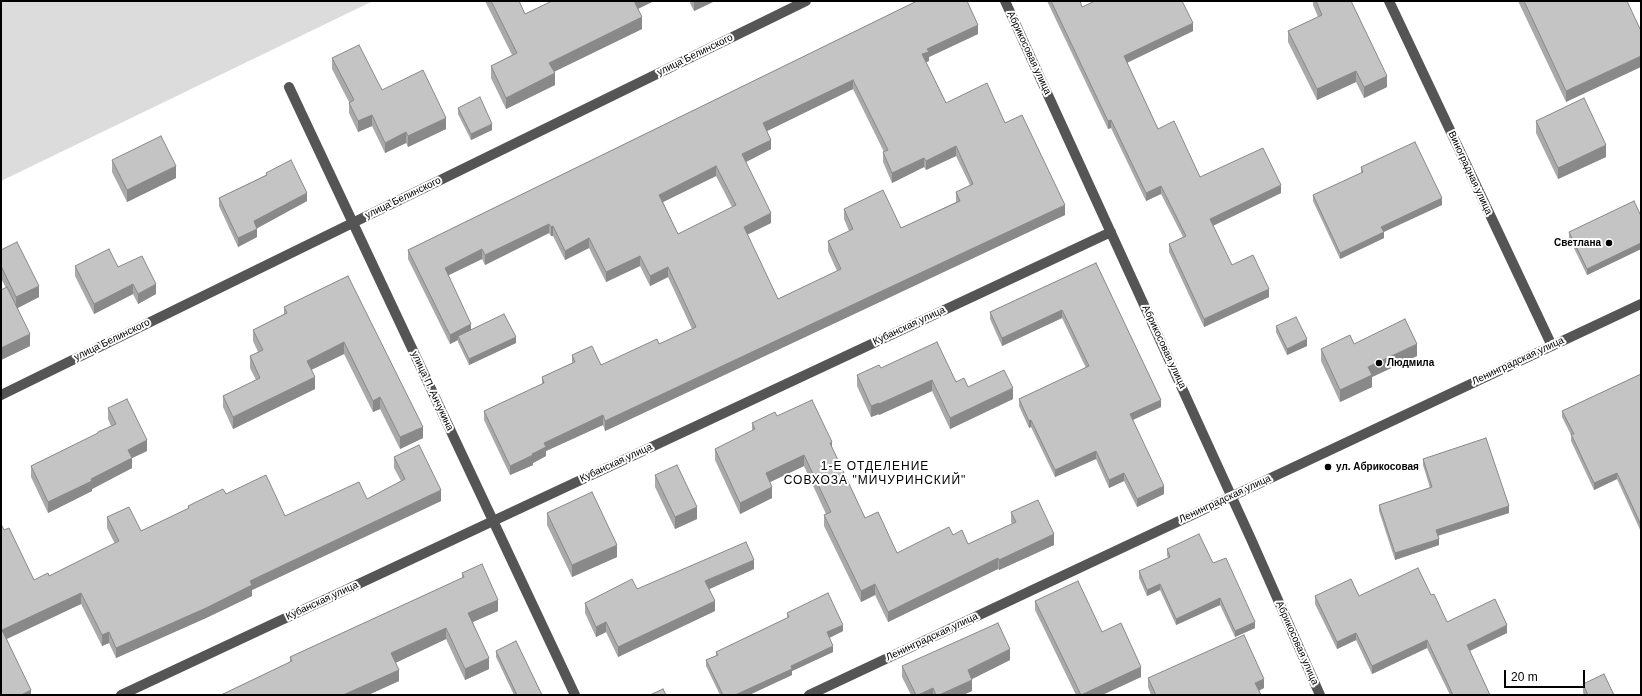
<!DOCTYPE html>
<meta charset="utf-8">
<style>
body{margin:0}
#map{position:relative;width:1642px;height:696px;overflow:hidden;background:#fff;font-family:Arial,sans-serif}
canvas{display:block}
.frame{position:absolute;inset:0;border:2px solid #000;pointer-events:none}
.scale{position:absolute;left:1504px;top:670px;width:81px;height:18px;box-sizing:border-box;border:2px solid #000;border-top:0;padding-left:5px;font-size:12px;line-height:14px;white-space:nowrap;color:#000;-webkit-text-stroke:3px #fff;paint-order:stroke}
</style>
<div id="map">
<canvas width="1642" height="696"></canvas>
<div class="frame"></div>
<div class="scale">20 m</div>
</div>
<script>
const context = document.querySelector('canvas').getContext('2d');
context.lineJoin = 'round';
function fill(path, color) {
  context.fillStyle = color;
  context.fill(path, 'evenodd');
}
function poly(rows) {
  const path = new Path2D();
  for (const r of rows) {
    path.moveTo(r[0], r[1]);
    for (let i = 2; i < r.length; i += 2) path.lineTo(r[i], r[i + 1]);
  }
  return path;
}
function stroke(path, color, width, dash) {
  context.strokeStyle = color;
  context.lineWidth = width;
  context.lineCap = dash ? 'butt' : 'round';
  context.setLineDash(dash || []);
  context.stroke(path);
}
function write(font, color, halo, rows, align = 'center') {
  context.font = font + ' Arial,sans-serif';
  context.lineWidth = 4;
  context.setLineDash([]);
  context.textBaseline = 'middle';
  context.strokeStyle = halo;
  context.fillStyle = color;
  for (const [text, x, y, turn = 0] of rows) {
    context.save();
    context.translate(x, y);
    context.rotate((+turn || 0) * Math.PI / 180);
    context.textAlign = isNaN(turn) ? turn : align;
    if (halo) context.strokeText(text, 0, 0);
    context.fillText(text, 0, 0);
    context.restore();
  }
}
const green = poly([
 [1,1,373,1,1,181]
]);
const minor = poly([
 [1005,1,1251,539,1320,695],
 [1389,1,1552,346],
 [289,87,575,695],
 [1,395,806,1],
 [121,695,1111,232],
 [809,695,1641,304]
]);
const wall = poly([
 [485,1,519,1,525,14,552,1,654,1,638,9,642,29,554,72,555,85,506,109,491,78,491,66,512,55],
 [689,1,715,1,694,11],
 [917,1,978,34,929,57,929,61,926,62,946,103,1005,123,1065,215,605,431,603,425,546,451,546,456,533,463,533,465,510,475,484,420,484,411,542,384,542,377,572,363,572,355,601,365,659,344,692,329,668,277,650,286,640,266,606,282,589,248,565,260,553,236,551,236,549,233,485,265,482,259,448,275,471,330,516,343,469,365,458,342,458,340,450,344,408,259,408,250],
 [853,89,884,152,883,152,883,162,892,183,924,167,926,170,956,156,970,185,956,192,956,202,901,228,844,209,844,219,849,231,828,241,828,251,837,271,778,299,747,235,771,223,746,162,771,149,767,131],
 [716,176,732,207,678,234,663,202],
 [1047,1,1080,1,1082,7,1193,31,1127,63,1158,129,1200,177,1281,193,1213,226,1232,265,1269,297,1204,327,1169,252,1169,244,1183,237,1161,194,1146,201,1111,128,1108,129],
 [1313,1,1351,1,1387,87,1364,98,1356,82,1317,100,1288,42,1288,31,1318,17,1313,5],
 [1518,1,1627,1,1566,102],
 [332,58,382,90,446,129,408,147,406,143,385,153,372,126,358,132,349,113,349,102,332,69],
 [458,108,492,130,471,140,458,114],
 [1536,121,1606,157,1558,179,1536,133],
 [112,160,176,178,127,202,112,172],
 [1361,167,1442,205,1384,232,1384,238,1340,259,1313,201,1313,195,1361,173],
 [266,173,307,201,257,228,257,237,238,247,219,206,219,198,266,175],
 [1641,216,1641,249,1587,275,1569,238,1569,232],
 [1,250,39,297,17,308,30,346,1,360,1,290,6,288,1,278],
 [1096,263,1161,407,1133,420,1164,494,1137,507,1124,481,1109,488,1096,459,1055,477,1031,427,1029,428,1019,406,1019,399,1086,368,1062,318,1002,346,990,319,990,312],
 [75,266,118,267,156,294,138,304,133,294,94,314,75,276],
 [348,276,423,438,400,449,380,409,373,412,344,354,311,370,315,389,233,429,223,407,223,396,256,380,250,368,250,356,258,352,253,341,253,330,284,314,284,307],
 [1276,326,1307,346,1287,355,1276,332],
 [1354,344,1417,356,1372,377,1372,387,1340,402,1321,361,1321,349],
 [881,368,956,382,968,387,1013,399,950,429,932,391,879,415,879,414,871,417,857,386,857,375],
 [1641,374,1641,532,1617,479,1594,490,1571,441,1571,435,1562,417,1562,411],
 [108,408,147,451,132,458,132,468,92,489,92,491,48,513,31,477,31,466,98,434,98,432,111,426,108,419],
 [777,416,832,448,865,518,897,553,953,535,968,544,1012,524,1011,522,1011,512,1054,545,999,570,998,569,888,622,875,595,861,602,824,526,824,515,826,514,804,466,770,482,772,498,740,514,715,460,715,449,752,431,752,423],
 [394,457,441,501,252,590,252,596,206,618,116,658,109,643,102,646,81,604,7,639,31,695,1,695,4,530,34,580,49,576,115,544,107,528,107,517,141,531,188,509,188,506,226,494,285,516,367,499,401,481,394,468],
 [1423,459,1509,513,1438,536,1439,545,1395,560,1379,511,1379,505,1430,488,1423,465],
 [655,475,697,519,675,529,655,487],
 [547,513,617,557,572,577,547,525],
 [1167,549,1213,563,1255,628,1235,637,1220,605,1176,625,1160,590,1147,596,1139,578,1139,571,1168,558,1167,555],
 [754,569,709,589,715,611,618,657,606,632,596,637,585,613,585,603,637,589],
 [462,573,498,611,473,622,489,669,465,680,446,639,395,663,399,681,368,695,221,695,290,662,290,657,462,578],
 [1431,595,1447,622,1507,633,1470,651,1490,695,1450,695,1427,648,1372,674,1356,640,1337,649,1315,604,1315,596],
 [1035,601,1102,632,1141,677,1102,695,1076,695,1035,610],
 [787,613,843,631,829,638,833,652,792,671,792,675,749,695,720,695,706,666,706,660,716,656,716,652,787,618],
 [496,651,542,695,514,695,496,657],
 [1010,660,972,679,972,691,963,695,911,695,902,677,902,666],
 [1148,678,1264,688,1259,691,1261,695,1151,695,1148,687],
 [1583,684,1614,695,1584,695,1583,693]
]);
const shadedWall = poly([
 [633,1,654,1,633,11],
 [694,1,715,1,694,11],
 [642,17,642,29,549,74,549,63],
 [1193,23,1193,31,1124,64,1124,56],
 [978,25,978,34,929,57,929,61,922,64,922,54,927,49],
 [1641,56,1641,67,1566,102,1566,91],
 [1356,71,1356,82,1317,100,1317,89],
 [555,73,555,85,506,109,506,98],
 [1387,76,1387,87,1364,98,1364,87],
 [853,80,853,89,763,133,763,123],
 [372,115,372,126,358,132,358,121],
 [446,118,446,129,408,147,408,136],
 [1111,120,1111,128,1108,129,1108,121],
 [492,124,492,130,471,140,471,134],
 [406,132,406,143,385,153,385,143],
 [771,140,771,149,742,164,742,154],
 [1606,145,1606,157,1558,179,1558,168],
 [956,146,956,156,926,170,926,161],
 [924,158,924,167,892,183,892,173],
 [176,166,176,178,127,202,127,190],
 [716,166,716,176,659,204,659,195],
 [1281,185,1281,193,1210,227,1210,219],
 [1161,186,1161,194,1146,201,1146,193],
 [307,193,307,201,254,230,254,221],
 [1442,198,1442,205,1381,233,1381,227],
 [1065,205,1065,215,605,431,605,421],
 [771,213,771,223,744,236,744,227],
 [549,224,549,233,485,265,485,255],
 [553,226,553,236,551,236,551,227],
 [257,229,257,237,238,247,238,238],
 [1384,232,1384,238,1340,259,1340,253],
 [589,238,589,248,565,260,565,251],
 [1641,243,1641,249,1587,275,1587,269],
 [482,249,482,259,445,277,445,268],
 [640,256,640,266,606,282,606,272],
 [668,267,668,277,650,286,650,276],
 [133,284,133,294,94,314,94,304],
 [156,284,156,294,138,304,138,294],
 [39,286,39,297,16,309,16,297],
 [1269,289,1269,297,1204,327,1204,319],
 [1062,310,1062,318,1002,346,1002,338],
 [471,324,471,334,458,336,458,340,450,344,450,335],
 [30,334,30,346,1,360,1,348],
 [516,337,516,343,469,365,469,359],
 [1307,339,1307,346,1287,355,1287,349],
 [344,342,344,354,307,372,307,361],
 [1417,344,1417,356,1372,377,1372,387,1340,402,1340,390,1368,367],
 [315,377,315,389,233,429,233,417],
 [932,380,932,391,879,415,879,404],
 [1013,388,1013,399,950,429,950,418],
 [380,397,380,409,373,412,373,401],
 [1161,400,1161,407,1130,421,1130,414],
 [879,403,879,414,871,417,871,406],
 [603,415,603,425,546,451,546,456,533,463,533,465,510,475,510,466,544,443],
 [1031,420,1031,427,1029,428,1029,421],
 [423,427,423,438,400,449,400,437],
 [147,440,147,451,132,458,132,468,92,489,92,491,48,513,48,502,91,479,128,450],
 [832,442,832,452,830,443],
 [1096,451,1096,459,1055,477,1055,470],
 [804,455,804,466,766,484,766,473],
 [1124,473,1124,481,1109,488,1109,480],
 [1617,473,1617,479,1594,490,1594,483],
 [1164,486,1164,494,1137,507,1137,499],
 [772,487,772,498,740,514,740,503],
 [441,490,441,501,252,590,252,596,206,618,116,658,116,648,250,581],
 [1509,506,1509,513,1436,536,1436,530],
 [697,507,697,519,675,529,675,517],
 [1054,534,1054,545,999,570,999,560],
 [1439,539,1439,545,1395,560,1395,553],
 [617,545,617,557,572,577,572,565],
 [998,558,998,569,888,622,888,612],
 [754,560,754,569,705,591,705,581],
 [875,584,875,595,861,602,861,591],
 [1160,584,1160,590,1147,596,1147,590],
 [81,593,81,604,2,641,2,630],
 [1220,598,1220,605,1176,625,1176,619],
 [498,600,498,611,468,624,468,613],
 [715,601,715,611,618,657,618,647],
 [606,622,606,632,596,637,596,627],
 [1255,622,1255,628,1235,637,1235,631],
 [843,625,843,631,827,639,827,632],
 [1507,625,1507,633,1467,652,1467,645],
 [446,628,446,639,391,665,391,653],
 [109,632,109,643,102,646,102,635],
 [1356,633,1356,640,1337,649,1337,642],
 [1427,640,1427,648,1372,674,1372,666],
 [833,646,833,652,792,671,792,675,749,695,735,695,791,666],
 [1010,649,1010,660,968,681,968,670],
 [489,658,489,669,465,680,465,669],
 [1141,667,1141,677,1102,695,1081,695],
 [399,670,399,681,368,695,343,695],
 [1264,679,1264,688,1255,692,1255,683],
 [972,680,972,691,963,695,939,695],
 [933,688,933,695,918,695],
 [31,690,31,695,21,695]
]);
const building = poly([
 [491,1,519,1,525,14,552,1,634,1,642,17,549,63,555,73,506,98,491,66,517,53,491,1],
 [917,1,967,1,978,25,927,49,929,52,922,54,946,103,987,83,1005,123,1022,115,1065,205,605,421,603,415,544,443,546,447,532,454,533,455,510,466,484,411,544,383,542,377,575,362,572,355,592,346,601,365,657,339,659,344,696,327,668,267,650,276,640,256,606,272,589,238,565,251,553,226,551,227,549,224,485,255,482,249,445,268,471,324,450,335,408,250,917,1],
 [853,80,888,150,883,152,892,173,924,158,926,161,956,146,973,184,956,192,960,201,901,228,883,190,844,209,853,229,828,241,841,269,778,299,744,227,771,213,742,154,771,140,763,123,853,80],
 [716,166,736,205,678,234,659,195,716,166],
 [1051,1,1080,1,1082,7,1095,1,1182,1,1193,23,1124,56,1158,129,1174,121,1200,177,1263,148,1281,185,1210,219,1232,265,1253,255,1269,289,1204,319,1169,244,1186,236,1161,186,1146,193,1111,120,1108,121,1051,1],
 [1316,1,1351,1,1387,76,1364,87,1356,71,1317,89,1288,31,1322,15,1316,1],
 [1524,1,1627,1,1641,31,1641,56,1566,91,1524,1],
 [359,45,382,90,423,70,446,118,408,136,406,132,385,143,372,115,358,121,349,103,354,100,332,58,359,45],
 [480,97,492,124,471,134,458,108,480,97],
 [1584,98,1606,145,1558,168,1536,121,1584,98],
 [161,136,176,166,127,190,112,160,161,136],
 [1415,142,1442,198,1381,227,1384,232,1340,253,1313,195,1363,172,1361,167,1415,142],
 [291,160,307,193,254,221,257,229,238,238,219,198,267,175,266,173,291,160],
 [1634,201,1641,216,1641,243,1587,269,1569,232,1634,201],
 [17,242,39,286,16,297,1,266,1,250,17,242],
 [109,249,118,267,142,256,156,284,138,294,133,284,94,304,75,266,109,249],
 [1096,263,1161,400,1130,414,1164,486,1137,499,1124,473,1109,480,1096,451,1055,470,1031,420,1029,421,1019,399,1089,366,1062,310,1002,338,990,312,1096,263],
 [348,276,423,427,400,437,380,397,373,401,344,342,307,361,315,377,233,417,223,396,260,378,250,356,263,350,253,330,287,313,284,307,348,276],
 [7,287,30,334,1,348,1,290,7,287],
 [504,314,516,337,469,359,458,336,504,314],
 [1296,317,1307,339,1287,349,1276,326,1296,317],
 [1405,319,1417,344,1368,367,1372,375,1340,390,1321,349,1350,335,1354,344,1405,319],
 [937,342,956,382,964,378,968,387,1004,370,1013,388,950,418,932,380,879,404,879,403,871,406,857,375,879,365,881,368,937,342],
 [1641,374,1641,525,1617,473,1594,483,1571,434,1574,434,1562,411,1641,374],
 [127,399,147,440,128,450,132,458,91,479,92,481,48,502,31,466,98,433,98,432,116,424,108,408,127,399],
 [812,400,832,442,830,443,865,518,878,512,897,553,949,527,953,535,962,530,968,544,1016,522,1011,512,1038,500,1054,534,999,560,998,558,888,612,875,584,861,591,824,515,831,512,804,455,766,473,772,487,740,503,715,449,755,429,752,423,775,412,777,416,812,400],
 [1486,438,1509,506,1436,530,1439,539,1395,553,1379,505,1432,487,1423,459,1486,438],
 [419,445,441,490,250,581,252,585,206,608,116,648,109,632,102,635,81,593,2,630,31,690,21,695,1,695,1,524,4,530,9,528,34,580,48,573,49,576,119,541,107,517,129,507,141,531,189,508,188,506,223,489,226,494,266,475,285,516,359,482,367,499,405,479,394,457,419,445],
 [677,465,697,507,675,517,655,475,677,465],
 [592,492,617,545,572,565,547,513,592,492],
 [1199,534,1213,563,1226,558,1255,622,1235,631,1220,598,1176,619,1160,584,1147,590,1139,571,1170,557,1167,549,1199,534],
 [746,542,754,560,705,581,715,601,618,647,606,622,596,627,585,603,632,579,637,589,746,542],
 [482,564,498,600,468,613,489,658,465,669,446,628,391,653,399,670,343,695,221,695,292,661,290,657,464,577,462,573,482,564],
 [1418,568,1431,595,1434,594,1447,622,1495,599,1507,625,1467,645,1490,695,1453,695,1427,640,1372,666,1356,633,1337,642,1315,596,1351,579,1359,596,1418,568],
 [1078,581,1102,632,1121,623,1141,667,1081,695,1035,601,1078,581],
 [828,593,843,625,827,632,833,646,791,666,792,669,735,695,723,695,706,660,718,655,716,652,789,617,787,613,828,593],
 [998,623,1010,649,968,670,972,680,939,695,936,695,933,688,918,695,916,695,902,666,998,623],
 [1244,635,1264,679,1255,683,1261,695,1156,695,1148,678,1244,635],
 [516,641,542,695,517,695,496,651,516,641],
 [1604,674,1614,695,1588,695,1583,684,1604,674],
 [663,689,666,695,650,695,663,689]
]);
const markers = [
 [1609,243,4,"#000"],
 [1379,363,4,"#000"],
 [1328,467,4,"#000"]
];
const streetNames = [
 ["Абрикосовая улица",1029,53,65],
 ["улица Белинского",695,55,-26],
 ["Виноградная улица",1470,173,65],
 ["улица Белинского",403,198,-26],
 ["Кубанская улица",909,326,-25],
 ["улица Белинского",112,340,-26],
 ["Абрикосовая улица",1164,347,65],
 ["Ленинградская улица",1518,361,-25],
 ["улица П. Анчукина",432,391,65],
 ["Кубанская улица",616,463,-25],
 ["Ленинградская улица",1225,499,-25],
 ["Кубанская улица",322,601,-25],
 ["Ленинградская улица",932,637,-25],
 ["Абрикосовая улица",1297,643,66]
];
const poiNames = [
 ["Светлана",1601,243,"right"],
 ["Людмила",1387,363],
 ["ул. Абрикосовая",1336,467]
];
const quarterNames = [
 ["1-Е ОТДЕЛЕНИЕ",875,467],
 ["СОВХОЗА \"МИЧУРИНСКИЙ\"",875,481]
];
fill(green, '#dcdcdc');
stroke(minor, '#555', 10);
fill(wall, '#a9a9a9');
fill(shadedWall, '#898989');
fill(building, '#c4c4c4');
stroke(building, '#898989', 1);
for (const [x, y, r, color] of markers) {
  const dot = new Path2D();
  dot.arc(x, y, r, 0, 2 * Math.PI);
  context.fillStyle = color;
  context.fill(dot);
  stroke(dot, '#fff', 1.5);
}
write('10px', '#000', '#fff', streetNames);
write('bold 10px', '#000', '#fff', poiNames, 'left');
context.letterSpacing = '1px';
write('12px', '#000', '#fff', quarterNames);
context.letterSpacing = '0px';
</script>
